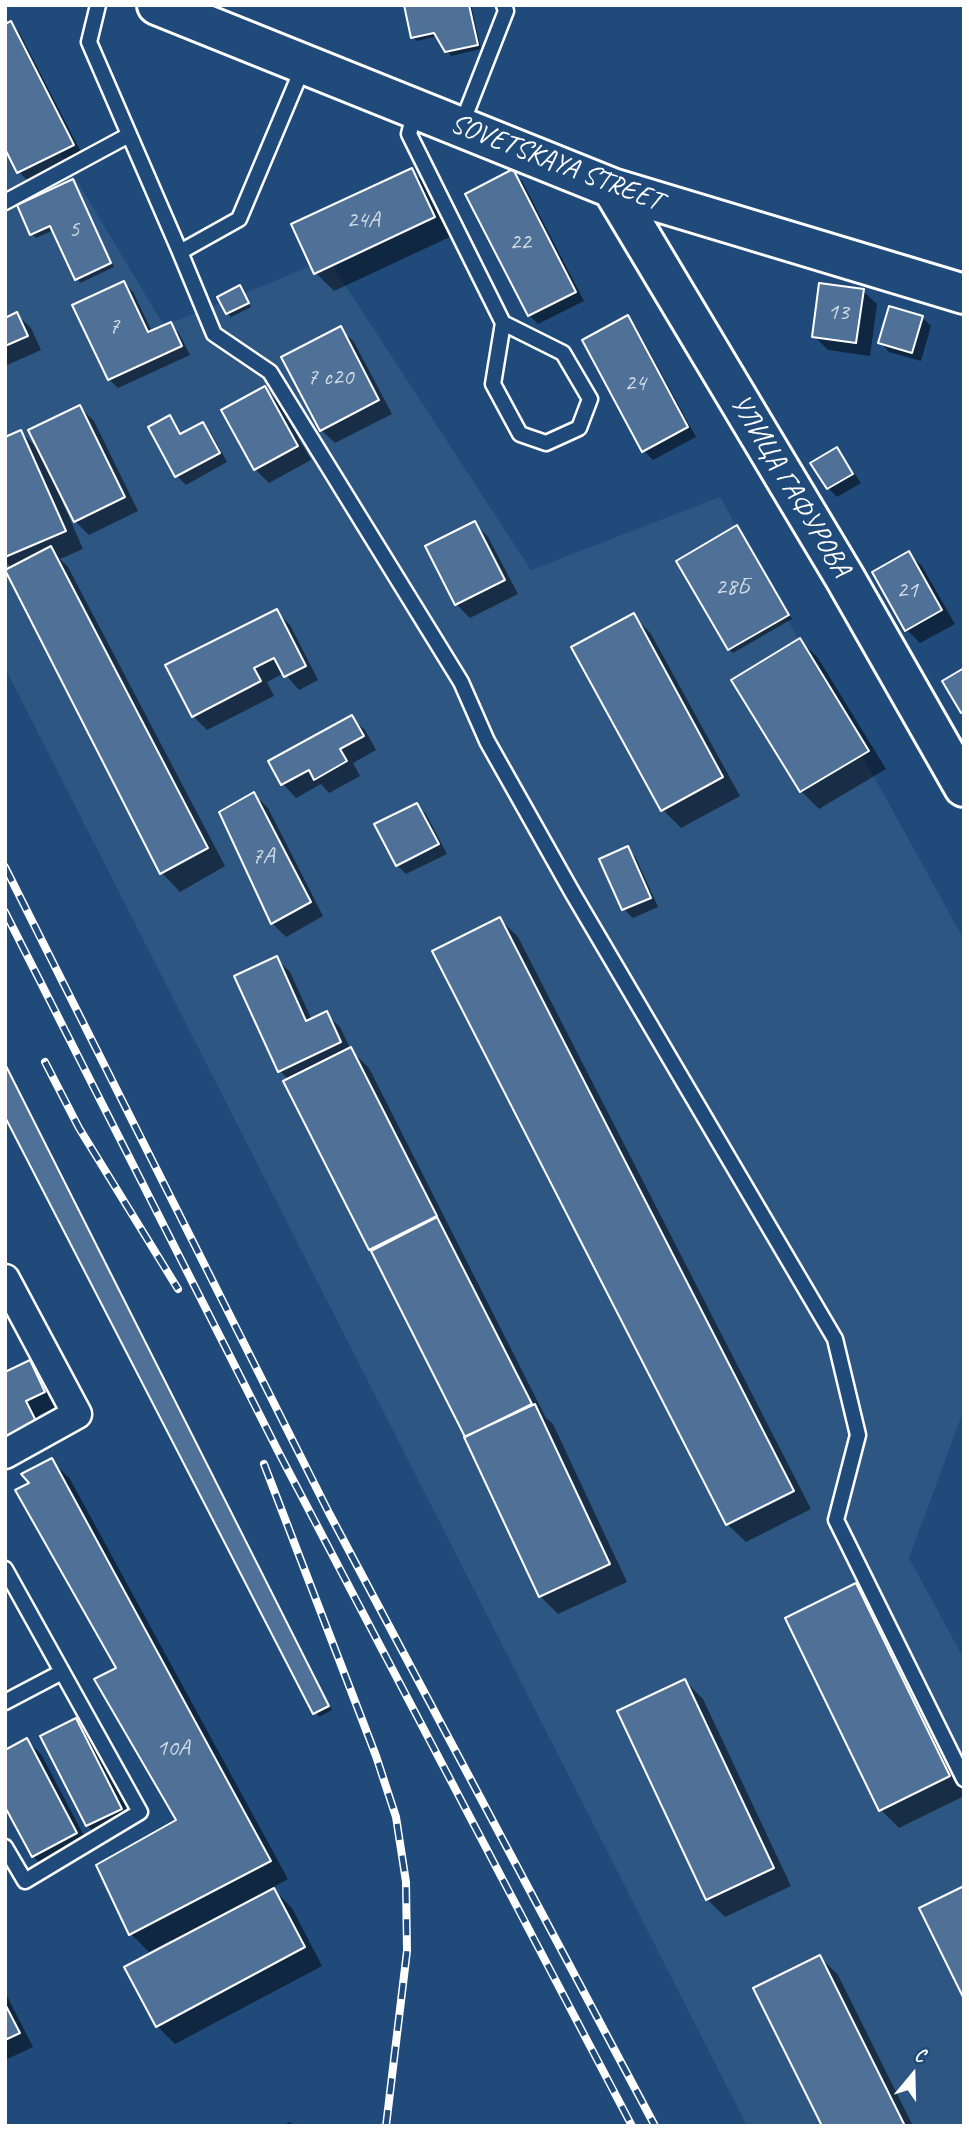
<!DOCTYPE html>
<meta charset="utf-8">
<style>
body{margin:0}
#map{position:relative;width:969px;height:2131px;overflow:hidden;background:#1f4a7a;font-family:Caveat,sans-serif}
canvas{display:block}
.frame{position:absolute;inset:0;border:7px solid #fff;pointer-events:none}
.north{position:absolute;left:878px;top:2040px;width:70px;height:70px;-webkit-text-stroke:5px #1f4a7a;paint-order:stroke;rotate:19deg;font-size:19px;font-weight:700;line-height:28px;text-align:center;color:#fff}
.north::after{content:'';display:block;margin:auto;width:24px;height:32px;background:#fff;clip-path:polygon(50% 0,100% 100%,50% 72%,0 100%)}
</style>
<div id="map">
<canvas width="969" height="2131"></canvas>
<div class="frame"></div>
<div class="north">С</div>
</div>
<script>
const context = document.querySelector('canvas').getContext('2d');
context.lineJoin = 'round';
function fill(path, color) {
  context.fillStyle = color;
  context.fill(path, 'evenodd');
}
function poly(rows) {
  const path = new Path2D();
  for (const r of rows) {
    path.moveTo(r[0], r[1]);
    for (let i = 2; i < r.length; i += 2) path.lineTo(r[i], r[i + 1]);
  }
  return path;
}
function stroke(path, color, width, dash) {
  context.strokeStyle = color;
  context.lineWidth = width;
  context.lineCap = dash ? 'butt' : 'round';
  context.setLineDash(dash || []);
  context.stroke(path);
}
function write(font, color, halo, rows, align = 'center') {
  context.font = font + ' Caveat,sans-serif';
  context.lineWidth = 5;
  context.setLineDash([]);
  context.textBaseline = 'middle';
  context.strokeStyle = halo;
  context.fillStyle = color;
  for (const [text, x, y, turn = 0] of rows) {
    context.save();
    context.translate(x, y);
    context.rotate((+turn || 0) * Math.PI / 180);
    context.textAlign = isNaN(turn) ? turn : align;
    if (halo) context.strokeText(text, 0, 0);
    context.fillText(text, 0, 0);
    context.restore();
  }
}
const built = poly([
 [5,61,164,326,328,259,531,570,720,497,964,940,964,1409,909,1558,964,1659,964,2126,747,2126,5,668]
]);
const shadow = poly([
 [405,5,471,5,481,49,451,56,438,36,417,41,413,37],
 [10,23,19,32,82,154,28,181,19,172,5,145],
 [411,170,429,188,452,236,334,291,316,273,293,225],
 [513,172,522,181,584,301,538,324,529,315],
 [72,181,114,267,80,283,54,230,36,238,32,234],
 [124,283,133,292,152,332,170,324,179,333,190,355,118,388,109,379],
 [239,288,251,307,231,317,227,313],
 [863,291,877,304,870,356,828,350,814,336],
 [17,315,31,328,41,350,5,366,5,320],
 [922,317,931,326,921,361,889,352,880,342],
 [627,318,636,327,696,437,653,460,644,451],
 [340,328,354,342,392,414,335,443,321,430],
 [264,388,278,402,311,460,269,483,255,469],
 [80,407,94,421,138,511,89,535,75,521,60,491,58,492,83,549,60,559,68,567,225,866,180,892,162,873,7,569,11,567,5,561,5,439,21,432,41,452],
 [169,418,183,435,202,424,211,433,227,462,186,485,177,476],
 [837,449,861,483,837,497,828,488],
 [475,523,488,537,518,594,470,618,456,604],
 [741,532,792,619,733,653,729,649],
 [908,553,922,566,955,624,920,643,907,630],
 [276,611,290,625,318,680,299,690,284,673,267,682,274,696,207,730,193,716],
 [633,615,651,634,740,796,681,828,663,810],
 [800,640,818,658,886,769,819,809,801,791],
 [351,717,365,730,376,750,353,763,360,776,329,793,321,784,296,798,283,784,270,762],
 [254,794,268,808,323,916,286,937,272,923],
 [417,805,426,814,447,854,406,874,397,865],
 [627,848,636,858,658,907,633,918,624,909,602,860],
 [500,919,518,937,811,1509,746,1542,727,1524],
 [276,958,290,972,312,1020,326,1014,340,1027,351,1050,369,1068,546,1418,553,1424,627,1582,558,1614,540,1596,466,1436,285,1082,289,1080,280,1071],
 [5,1063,332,1710,319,1717,5,1113],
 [29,1362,43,1376,58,1406,39,1415,51,1439,18,1455],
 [51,1460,70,1479,288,1879,272,1888,292,1908,322,1966,175,2044,157,2026,173,1943,171,1940,149,1952,131,1934,178,1821,118,1669,32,1483],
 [855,1585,874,1603,964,1787,964,1796,899,1828,881,1810],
 [685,1681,703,1699,791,1886,725,1917,707,1899],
 [75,1720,89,1734,134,1823,101,1839,87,1825],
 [27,1741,41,1754,90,1847,47,1870,33,1856],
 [820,1957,838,1975,913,2126,824,2126],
 [5,1992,33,2047,5,2060],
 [290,2122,294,2126,281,2126]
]);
const building = poly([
 [404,5,469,5,478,45,445,52,434,33,411,38,404,5],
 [11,21,74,145,17,173,5,149,5,24,11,21],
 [412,168,435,217,314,274,291,224,412,168],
 [513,169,576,292,528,316,465,194,513,169],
 [73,179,111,263,75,280,50,226,30,235,17,205,73,179],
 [124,281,148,332,171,322,182,346,108,380,72,305,124,281],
 [819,283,864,289,856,343,812,337,819,283],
 [240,285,249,303,226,314,217,297,240,285],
 [889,306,923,316,912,353,878,343,889,306],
 [17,312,28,336,5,346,5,318,17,312],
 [628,315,688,427,642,452,582,340,628,315],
 [341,326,379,400,320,431,281,357,341,326],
 [265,386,298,446,254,470,221,410,265,386],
 [80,405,125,497,74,522,28,430,80,405],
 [170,415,180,434,203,422,220,453,175,477,148,427,170,415],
 [21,430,66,531,5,557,5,437,21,430],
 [837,447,853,474,827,489,810,463,837,447],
 [475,521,505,580,455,605,425,546,475,521],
 [737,525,789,615,728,650,676,561,737,525],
 [51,546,208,848,160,874,5,570,51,546],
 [909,551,942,610,905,631,872,572,909,551],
 [277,609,306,666,284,677,274,658,254,668,261,681,192,717,165,665,277,609],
 [634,613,723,777,661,811,571,647,634,613],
 [800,638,869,751,800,792,731,680,800,638],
 [964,668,964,711,961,713,942,681,964,668],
 [352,715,364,736,340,749,347,761,314,780,309,770,281,785,268,761,352,715],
 [254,792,311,902,271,924,219,812,254,792],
 [417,803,439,844,396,866,374,824,417,803],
 [628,846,651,898,622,910,599,859,628,846],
 [500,917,794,1491,726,1525,432,951,500,917],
 [277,956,306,1021,327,1011,341,1042,278,1072,234,976,277,956],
 [351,1047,437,1216,369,1250,283,1081,351,1047],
 [5,1064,329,1706,313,1714,5,1117,5,1064],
 [437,1217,532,1404,465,1437,371,1251,437,1217],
 [30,1360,45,1392,26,1401,38,1425,5,1441,5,1372,30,1360],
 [535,1404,610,1564,539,1597,464,1437,535,1404],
 [52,1458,271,1861,129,1935,96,1865,176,1820,94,1679,116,1668,15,1490,29,1483,21,1474,52,1458],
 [856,1583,950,1776,879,1811,785,1618,856,1583],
 [685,1679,774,1868,706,1900,617,1711,685,1679],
 [76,1718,122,1809,86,1826,40,1736,76,1718],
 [27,1738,77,1833,32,1857,5,1807,5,1750,27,1738],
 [964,1886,964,1999,919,1908,964,1886],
 [274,1888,305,1947,156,2027,124,1967,274,1888],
 [820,1955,905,2126,822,2126,753,1988,820,1955],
 [5,2004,20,2033,5,2040,5,2004]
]);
const lane = poly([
 [98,5,89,42,180,252,239,219,303,67],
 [415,110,409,134,503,323,493,384,520,434,546,443,579,428,590,399,563,353,503,323],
 [461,126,506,11,504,5],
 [5,202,129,135],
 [180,252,214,334,270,372,461,682,487,741,572,892,835,1339,858,1435,836,1520,964,1779],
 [5,1569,140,1812,25,1881,5,1847],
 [5,1702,62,1672]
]);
const street = poly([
 [5,1279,77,1414,5,1454]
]);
const secondary = poly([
 [157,5,612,188,964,294],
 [612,188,845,578,964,787]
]);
const rail = poly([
 [5,867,329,1513,655,2126],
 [5,912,279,1453,632,2126],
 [45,1062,79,1128,178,1289],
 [264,1464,376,1756,396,1817,406,1882,407,1951,386,2126]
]);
const numberNames = [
 ["24А",363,221],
 ["5",74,230],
 ["22",520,243],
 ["13",838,313],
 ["7",114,327],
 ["7 с20",330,378],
 ["24",635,384],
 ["28Б",732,588],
 ["21",907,591],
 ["7А",263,857],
 ["10А",173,1749]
];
const streetNames = [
 ["SOVETSKAYA STREET",556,163,21],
 ["УЛИЦА ГАФУРОВА",790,486,59]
];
fill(built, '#2e5683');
fill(shadow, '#0007');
fill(building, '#507197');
stroke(building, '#fff', 2);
stroke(lane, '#fff', 19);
stroke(street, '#fff', 33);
stroke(secondary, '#fff', 44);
stroke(lane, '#1f4a7a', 14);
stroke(street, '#1f4a7a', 28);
stroke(secondary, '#1f4a7a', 38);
stroke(rail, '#fff', 8);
stroke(rail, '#1f4a7a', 5, [16]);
write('24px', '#d3dce5', null, numberNames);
write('28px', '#fff', '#1f4a7a', streetNames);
</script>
